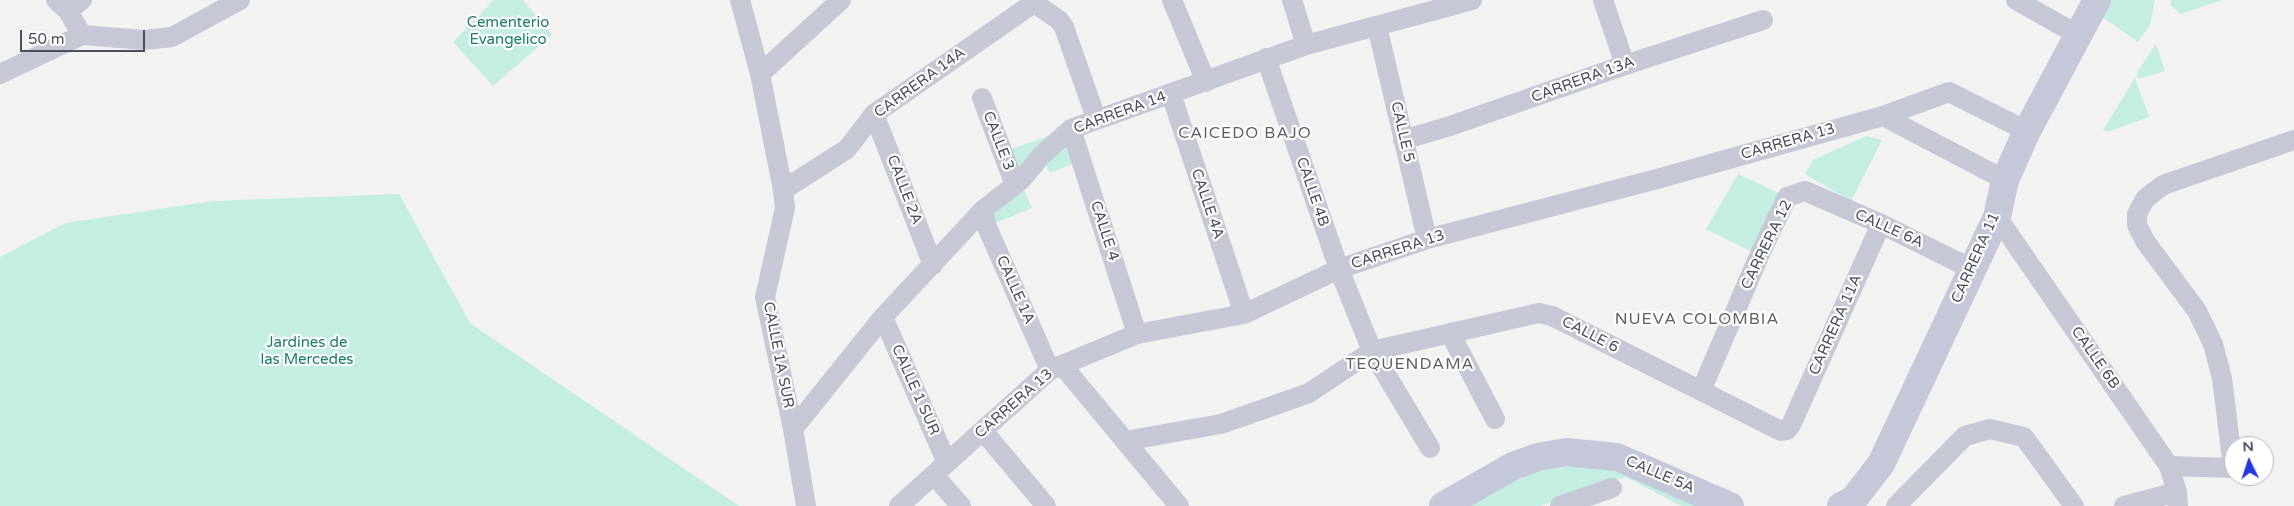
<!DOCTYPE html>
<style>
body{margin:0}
#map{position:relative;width:2294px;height:506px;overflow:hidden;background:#f3f2f1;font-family:"Varela Round",sans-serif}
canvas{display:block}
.north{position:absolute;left:2224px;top:436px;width:50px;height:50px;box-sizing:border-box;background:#fff;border:1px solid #b7b8bf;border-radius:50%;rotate:356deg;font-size:14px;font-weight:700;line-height:20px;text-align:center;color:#4a4e5e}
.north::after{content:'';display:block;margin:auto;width:18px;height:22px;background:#2239dd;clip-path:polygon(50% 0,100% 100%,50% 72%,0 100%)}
.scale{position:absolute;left:20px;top:30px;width:125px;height:22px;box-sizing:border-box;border:2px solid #4a4e5e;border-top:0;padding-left:6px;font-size:15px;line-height:18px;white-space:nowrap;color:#4a4e5e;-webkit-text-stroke:4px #fff;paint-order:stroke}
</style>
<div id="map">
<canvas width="2294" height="506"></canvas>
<div class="north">N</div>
<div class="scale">50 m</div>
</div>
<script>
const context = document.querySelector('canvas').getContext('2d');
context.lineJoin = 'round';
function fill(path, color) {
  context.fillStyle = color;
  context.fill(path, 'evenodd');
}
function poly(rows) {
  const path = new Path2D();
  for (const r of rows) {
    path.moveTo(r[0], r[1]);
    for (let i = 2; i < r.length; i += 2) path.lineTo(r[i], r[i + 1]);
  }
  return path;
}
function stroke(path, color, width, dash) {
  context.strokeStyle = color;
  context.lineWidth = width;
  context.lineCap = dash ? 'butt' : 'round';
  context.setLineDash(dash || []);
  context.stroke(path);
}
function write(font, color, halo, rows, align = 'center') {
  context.font = font + ' "Varela Round",sans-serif';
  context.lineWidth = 4.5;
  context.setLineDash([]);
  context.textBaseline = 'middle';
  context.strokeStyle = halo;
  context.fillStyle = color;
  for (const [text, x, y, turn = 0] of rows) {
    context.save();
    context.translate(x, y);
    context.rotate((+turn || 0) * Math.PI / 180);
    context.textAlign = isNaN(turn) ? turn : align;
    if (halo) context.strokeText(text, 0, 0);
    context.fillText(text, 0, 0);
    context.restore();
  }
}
const green = poly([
 [494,0,523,0,552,35,493,86,453,42],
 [2103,0,2155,0,2150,25,2138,42,2097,13],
 [2171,0,2223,0,2181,14,2171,6],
 [2156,44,2165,71,2138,79,2137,72],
 [2135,78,2149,117,2108,132,2103,130],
 [1048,136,1035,152,1016,176,1008,150],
 [1866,136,1882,140,1851,201,1805,174,1813,160],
 [1062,138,1075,163,1050,173,1042,157],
 [1738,174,1783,195,1754,253,1706,229],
 [1021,181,1032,208,988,226,984,211],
 [399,194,470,323,739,506,0,506,0,257,65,223,212,201],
 [1571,462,1614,464,1712,506,1681,506,1626,477,1540,506,1470,506,1521,476]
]);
const street = poly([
 [56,0,68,11,82,35],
 [740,0,760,74,783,190,785,208,765,297,793,429,806,506],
 [1033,0,1034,3,1059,20,1064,27,1096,118],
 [1172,0,1206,82],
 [1292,0,1306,45],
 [1603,0,1625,65],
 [2016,0,2080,36],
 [68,11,82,0],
 [1377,26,1427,239],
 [1266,58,1339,269,1372,351,1430,448],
 [0,74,82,35,144,40,172,37,240,0],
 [760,74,841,0],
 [1171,94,1244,314],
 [982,98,1015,185],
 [874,114,933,265],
 [1883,116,2005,180],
 [1071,129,1137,334],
 [1403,140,1450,126,1625,65,1763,20],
 [783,190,847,149,874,114,1038,0],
 [983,210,987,227,1050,370],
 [1997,217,2169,466,2177,492,2178,506],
 [883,317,947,463],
 [1450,333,1495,419],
 [1062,365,1179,506],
 [1701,391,1759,256,1787,197,1805,191,1881,224,1972,269],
 [793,429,883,317,983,210,1021,180,1041,156,1071,129,1306,45,1472,0],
 [983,431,1046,506],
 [1125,441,1221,424,1309,393,1372,351,1539,313,1552,316,1781,431,1787,430,1791,425,1881,224],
 [2169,466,2233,468,2222,378,2213,344,2197,311,2145,241,2137,225,2137,214,2145,199,2163,185,2294,140],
 [934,475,961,506],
 [899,506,1050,370,1137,334,1244,314,1339,269,1427,239,1657,179,1883,116,1949,92,2027,131],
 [1560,506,1612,488],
 [1896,506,1965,436,1990,429,2024,437,2074,506],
 [2124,506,2177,492]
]);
const secondary = poly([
 [1443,506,1513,466,1538,457,1566,452,1617,457,1730,506],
 [1841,506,1853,500,1881,464,1997,217,2005,180,2027,131,2097,0]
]);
const parkNames = [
 ["Cementerio",508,23],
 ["Evangelico",508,40],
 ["Jardines de",307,343],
 ["las Mercedes",307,360]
];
const streetNames = [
 ["CARRERA 13A",1583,80,-20],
 ["CARRERA 14A",920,83,-36],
 ["CARRERA 14",1120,113,-20],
 ["CALLE 5",1402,132,77],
 ["CALLE 3",998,141,69],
 ["CARRERA 13",1788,142,-16],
 ["CALLE 2A",904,190,69],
 ["CALLE 4B",1312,192,71],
 ["CALLE 4A",1207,204,71],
 ["CALLE 6A",1889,229,24],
 ["CALLE 4",1104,231,72],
 ["CARRERA 12",1767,245,-64],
 ["CARRERA 13",1398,250,-18],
 ["CARRERA 11",1976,258,-66],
 ["CALLE 1A",1015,290,66],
 ["CARRERA 11A",1836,325,-66],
 ["CALLE 6",1590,335,27],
 ["CALLE 1A SUR",778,355,79],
 ["CALLE 6B",2095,358,55],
 ["CALLE 1 SUR",915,390,66],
 ["CARRERA 13",1014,404,-41],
 ["CALLE 5A",1660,475,23]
];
const neighbourhoodNames = [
 ["CAICEDO BAJO",1245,134],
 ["NUEVA COLOMBIA",1697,320],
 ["TEQUENDAMA",1410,365]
];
fill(green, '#c3eee1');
stroke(street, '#c6c9d5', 20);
stroke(secondary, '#c5c8d9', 28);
write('15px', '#1c7d6b', '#fff', parkNames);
write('15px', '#4a4e5e', '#fff', streetNames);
context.letterSpacing = '1px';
write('16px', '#5e5f66', '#fff', neighbourhoodNames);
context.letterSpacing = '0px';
</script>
